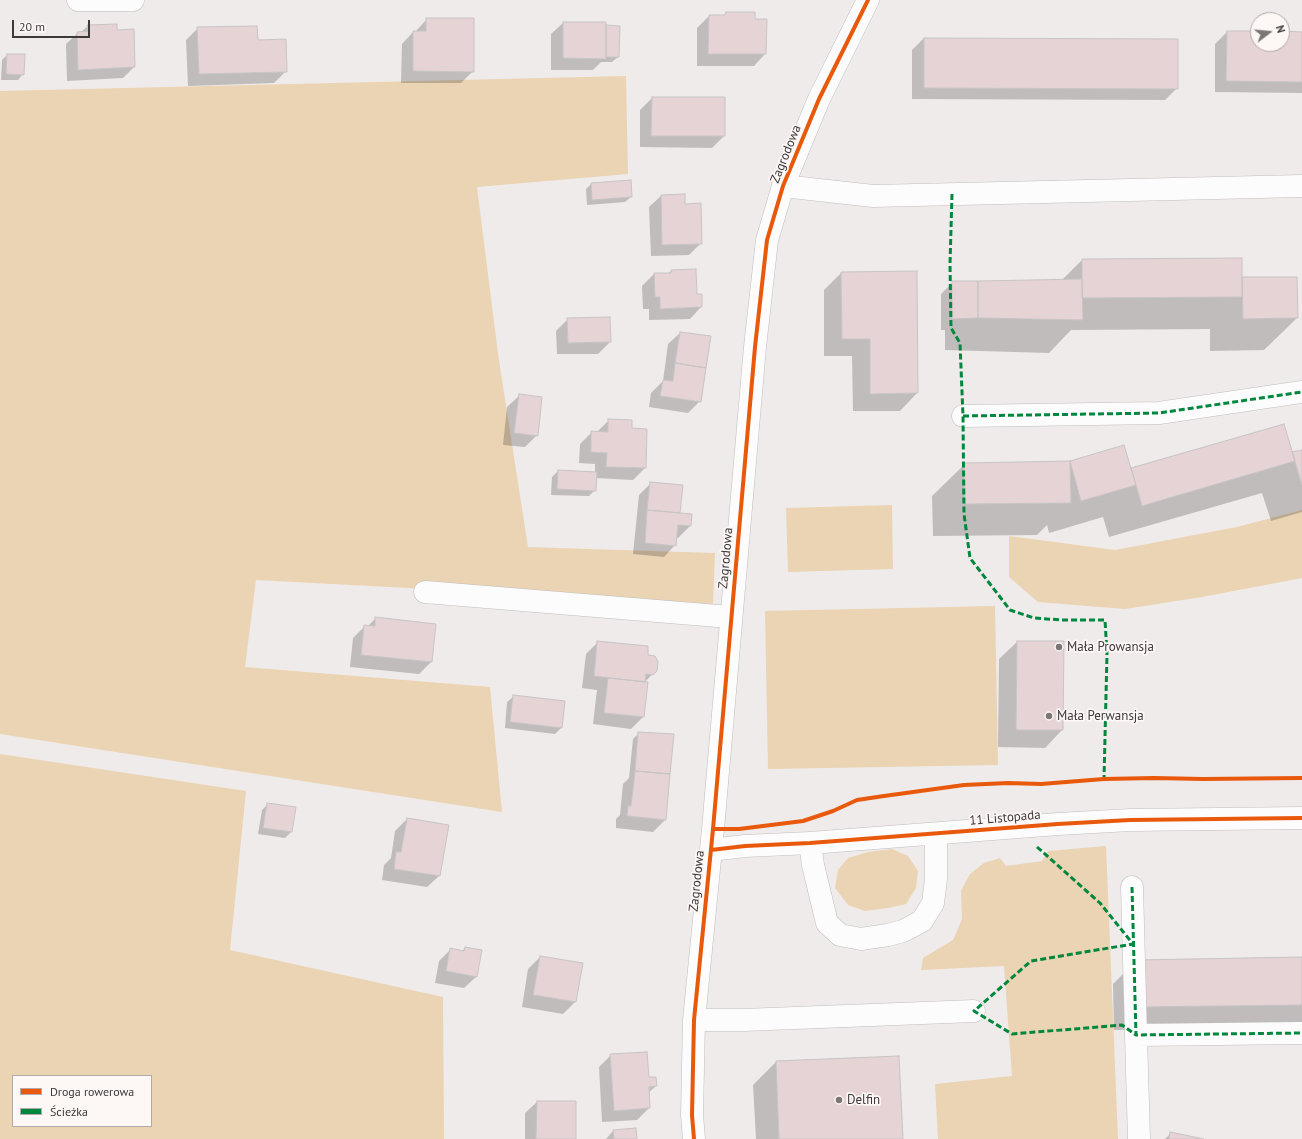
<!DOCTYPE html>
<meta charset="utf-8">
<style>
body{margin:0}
#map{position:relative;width:1302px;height:1139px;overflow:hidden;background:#efebea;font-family:"PT Sans",sans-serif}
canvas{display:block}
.legend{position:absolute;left:12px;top:1075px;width:140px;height:52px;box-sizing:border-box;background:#fdf7f6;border:1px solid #b0abaa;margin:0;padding:5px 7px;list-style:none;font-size:12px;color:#3c3939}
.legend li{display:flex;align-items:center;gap:8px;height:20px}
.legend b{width:20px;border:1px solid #b0abaa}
.north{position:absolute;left:1250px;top:12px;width:40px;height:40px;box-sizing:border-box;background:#fdf7f6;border:1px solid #b0abaa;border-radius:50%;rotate:74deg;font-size:11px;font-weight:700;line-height:16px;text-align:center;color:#3c3939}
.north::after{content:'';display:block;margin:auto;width:14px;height:18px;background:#7b7777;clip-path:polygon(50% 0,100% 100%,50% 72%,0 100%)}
.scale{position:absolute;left:12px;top:20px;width:78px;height:18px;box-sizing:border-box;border:2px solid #3c3939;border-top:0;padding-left:5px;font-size:12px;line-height:14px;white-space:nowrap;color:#3c3939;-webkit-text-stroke:3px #fdf7f6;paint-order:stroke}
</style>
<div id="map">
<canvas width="1302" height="1139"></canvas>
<ul class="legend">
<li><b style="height:5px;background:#e8590c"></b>Droga rowerowa</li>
<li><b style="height:5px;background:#00873e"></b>Ścieżka</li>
</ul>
<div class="north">N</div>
<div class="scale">20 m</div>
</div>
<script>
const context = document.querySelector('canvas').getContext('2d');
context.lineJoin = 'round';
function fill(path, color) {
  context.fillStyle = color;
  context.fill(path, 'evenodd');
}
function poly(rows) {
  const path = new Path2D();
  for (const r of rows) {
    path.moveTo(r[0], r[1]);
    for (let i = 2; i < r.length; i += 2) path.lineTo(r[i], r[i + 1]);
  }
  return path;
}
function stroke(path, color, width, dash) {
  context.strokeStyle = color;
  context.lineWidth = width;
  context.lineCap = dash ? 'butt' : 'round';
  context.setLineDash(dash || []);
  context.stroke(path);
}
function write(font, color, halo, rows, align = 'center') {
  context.font = font + ' "PT Sans",sans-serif';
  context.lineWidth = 3.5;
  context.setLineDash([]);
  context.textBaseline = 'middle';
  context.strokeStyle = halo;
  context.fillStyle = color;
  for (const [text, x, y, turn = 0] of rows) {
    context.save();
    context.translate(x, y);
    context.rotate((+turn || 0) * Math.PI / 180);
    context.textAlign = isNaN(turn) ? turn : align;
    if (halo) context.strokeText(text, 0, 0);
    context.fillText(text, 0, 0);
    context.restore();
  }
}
const green = poly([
 [626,76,628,174,477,187,498,354,528,547,715,553,713,604,256,580,245,667,490,687,502,812,0,734,0,91],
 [892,505,893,569,788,572,786,508],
 [1302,510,1302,578,1202,597,1125,609,1038,602,1009,577,1009,536,1115,550,1237,527],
 [995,606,998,765,768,769,765,611],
 [0,754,246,791,230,950,443,997,444,1139,0,1139],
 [13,1076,151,1076,151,1126,13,1126],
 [1106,846,1118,1139,938,1139,935,1084,1012,1076,1004,966,921,970,923,958,953,940,962,919,961,891,970,874,984,863,1000,858,1006,866,1042,861,1048,851],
 [892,849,908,856,918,871,916,888,906,904,888,908,865,911,848,905,835,888,838,870,848,858,868,852]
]);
const shadow = poly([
 [727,13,754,20,765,54,754,66,697,66,697,28,709,16,723,16],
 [427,19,473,71,461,83,401,83,402,44,413,32,415,32],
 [563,23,618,57,612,62,601,62,593,70,551,70,551,34],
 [88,26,116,31,134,67,123,78,67,81,66,44,78,33,81,32],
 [198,28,257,41,286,71,274,83,188,86,186,40],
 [1227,32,1258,32,1258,44,1282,44,1282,32,1302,33,1302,93,1215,92,1215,44],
 [924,38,1177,88,1165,100,912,99,912,50],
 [7,55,23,74,18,80,1,80,2,60],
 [652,98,724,136,712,148,640,147,640,110],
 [591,184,631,197,625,202,587,205,586,189],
 [684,195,684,205,701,243,689,255,651,256,649,207,661,196],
 [1082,260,1241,278,1296,278,1297,318,1264,350,1210,351,1210,329,1071,330,1049,353,945,350,945,330,941,330,941,294,953,282,1062,280],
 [671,271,696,295,701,307,690,319,649,320,649,309,643,309,642,286,654,274,668,274],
 [916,272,917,393,900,411,853,411,852,356,824,356,824,290,841,273],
 [568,319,610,342,598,354,557,354,556,331],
 [680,333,700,401,688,413,649,407,651,393,663,381,668,344],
 [519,396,537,435,525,447,503,445,507,407],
 [609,420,631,429,646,430,645,468,633,480,595,478,595,490,589,496,551,495,552,477,558,471,595,473,595,464,579,463,580,444,592,432,597,432],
 [1283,425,1292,454,1302,451,1302,512,1271,521,1262,493,1109,537,1103,517,1049,533,1047,525,1037,535,933,536,932,496,965,464,1070,462,1124,447,1130,469],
 [651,483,679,513,691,515,690,526,678,538,676,538,675,545,664,557,633,554,639,495],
 [376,618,431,662,419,674,350,667,353,638,365,626,368,626],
 [598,642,646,656,656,670,644,683,647,683,643,717,631,729,593,724,597,690,582,688,586,654],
 [1017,642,1062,730,1045,748,998,747,999,659],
 [513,697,561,728,555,734,505,728,507,702],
 [639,733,665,820,653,832,616,828,616,819,620,815,623,784,629,778,633,739],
 [268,804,295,808,291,832,285,838,258,834,262,810],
 [407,819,439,876,427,887,382,880,384,865,391,858,395,831],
 [465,948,476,977,464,988,435,983,439,961,450,950,462,951],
 [540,957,582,964,575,1002,563,1014,522,1007,528,969],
 [1302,959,1302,1027,1114,1030,1113,984,1136,961],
 [611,1055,648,1078,656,1086,648,1093,649,1108,637,1120,602,1122,599,1067],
 [776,1062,902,1139,756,1139,753,1085],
 [537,1102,574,1139,525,1139,525,1113],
 [613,1131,636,1139,606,1139],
 [1170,1134,1199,1139,1165,1139]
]);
const building = poly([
 [726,12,755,12,755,19,767,19,766,54,708,54,709,15,725,15,726,12],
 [426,18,474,18,474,72,413,71,413,31,426,31,426,18],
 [563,22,606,22,606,59,563,58,563,22],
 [117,24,117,30,134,29,135,67,78,70,77,32,88,31,87,25,117,24],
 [606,25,620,26,619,57,606,57,606,25],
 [257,26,258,40,286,39,287,72,199,74,197,27,257,26],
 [1227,31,1258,31,1258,44,1282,44,1282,31,1302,32,1302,82,1226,81,1227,31],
 [924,38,1178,39,1178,89,924,88,924,38],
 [7,54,25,54,24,75,6,74,7,54],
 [652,97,725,97,725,136,651,136,652,97],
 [631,180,632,197,592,200,591,183,631,180],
 [685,194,685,204,701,203,702,244,662,245,661,195,685,194],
 [1242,258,1242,297,1082,298,1082,259,1242,258],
 [696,269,697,294,702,294,702,307,660,309,660,297,655,297,654,273,671,273,671,270,696,269],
 [917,271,918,393,870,394,870,339,842,339,841,272,917,271],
 [1242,277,1297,277,1298,318,1243,319,1242,277],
 [1082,279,1083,320,978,318,978,281,1082,279],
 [952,281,978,281,978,318,952,319,952,281],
 [610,317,611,342,568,343,567,318,610,317],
 [680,332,711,336,706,368,675,363,680,332],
 [675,363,706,368,701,402,660,396,663,380,673,381,675,363],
 [519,394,542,397,538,436,514,433,519,394],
 [608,419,632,420,632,428,647,429,646,468,606,467,607,453,591,452,591,431,608,432,608,419],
 [1284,424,1295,461,1142,506,1131,468,1284,424],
 [1124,445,1136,485,1081,501,1070,461,1124,445],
 [1302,450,1302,485,1292,452,1302,450],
 [1070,461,1071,503,965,504,964,463,1070,461],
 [558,470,597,472,596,491,557,489,558,470],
 [650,482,683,485,680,513,647,510,650,482],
 [647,510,692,514,691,526,678,525,676,546,645,543,647,510],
 [375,617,436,624,432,662,361,655,364,625,375,626,375,617],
 [597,641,648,646,648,655,655,656,658,662,657,671,653,675,646,674,645,682,594,676,597,641],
 [1017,641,1064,641,1063,730,1016,730,1017,641],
 [608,678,648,682,644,717,604,713,608,678],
 [513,695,565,701,562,728,510,722,513,695],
 [638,732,674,734,670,774,635,771,638,732],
 [635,771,670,774,666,820,627,816,628,806,631,806,635,771],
 [267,803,296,807,292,832,263,828,267,803],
 [407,818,449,825,440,876,394,869,396,852,401,852,407,818],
 [465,947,482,950,477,977,446,971,450,948,464,951,465,947],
 [540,956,583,963,576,1002,533,995,540,956],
 [1302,957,1302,1005,1137,1007,1136,960,1302,957],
 [647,1052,649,1077,656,1077,657,1086,649,1087,650,1108,614,1111,610,1054,647,1052],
 [899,1056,903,1139,779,1139,776,1061,899,1056],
 [537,1101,576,1101,576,1139,536,1139,537,1101],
 [636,1128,637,1139,614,1139,613,1130,636,1128],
 [1170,1132,1204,1139,1169,1139,1170,1132]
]);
const minor = poly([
 [78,0,133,0],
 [783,186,873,196,1302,186],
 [963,416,1159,413,1302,392],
 [425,592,730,617],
 [810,843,813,865,827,923,840,935,861,939,888,935,903,931,922,921,933,903,936,879,936,834],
 [711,850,745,846,810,843,1058,824,1130,820,1302,818],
 [1132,887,1136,1035,1302,1033],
 [694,1020,744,1020,974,1011],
 [1136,1035,1139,1139],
 [694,1139,692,1115,694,1020,713,829,755,347,767,240,783,186,819,99,868,0]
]);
const quiet = poly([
 [952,194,950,264,951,328,960,343,963,416,964,514,970,558,1010,610,1034,618,1062,620,1105,620,1107,654,1104,779],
 [963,416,1159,413,1302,392],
 [1037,847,1100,903,1133,944,1031,961,974,1011,1012,1034,1122,1025,1136,1035],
 [1132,887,1136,1035,1302,1033]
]);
const cycleway = poly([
 [713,829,739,829,803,821,833,811,857,800,884,796,964,785,1008,783,1041,784,1104,779,1154,778,1203,779,1302,778],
 [711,850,745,846,810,843,1058,824,1130,820,1302,818],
 [694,1139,692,1115,694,1020,713,829,755,347,767,240,783,186,819,99,868,0]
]);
const markers = [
 [1059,647,4,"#7b7777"],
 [1049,716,4,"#7b7777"],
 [839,1100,4,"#7b7777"]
];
const streetNames = [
 ["Zagrodowa",786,154,-68],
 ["Zagrodowa",726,558,-85],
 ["11 Listopada",1005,818,-5],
 ["Zagrodowa",697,881,-84]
];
const poiNames = [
 ["Mała Prowansja",1067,647],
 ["Mała Perwansja",1057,716],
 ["Delfin",847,1100]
];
fill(green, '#ead4b3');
fill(shadow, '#0003');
fill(building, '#e5d3d6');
stroke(building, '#c7c4c4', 1);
stroke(minor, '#c0bdbd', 23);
stroke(minor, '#fdfcfc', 22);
stroke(quiet, '#00873e', 3, [6, 3]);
stroke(cycleway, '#e8590c', 4);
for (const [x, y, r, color] of markers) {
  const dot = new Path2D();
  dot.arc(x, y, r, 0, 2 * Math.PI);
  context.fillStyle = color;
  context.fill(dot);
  stroke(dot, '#fdf7f6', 1.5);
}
write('13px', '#3c3939', '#fdf7f6', streetNames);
write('13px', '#3c3939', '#fdf7f6', poiNames, 'left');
</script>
